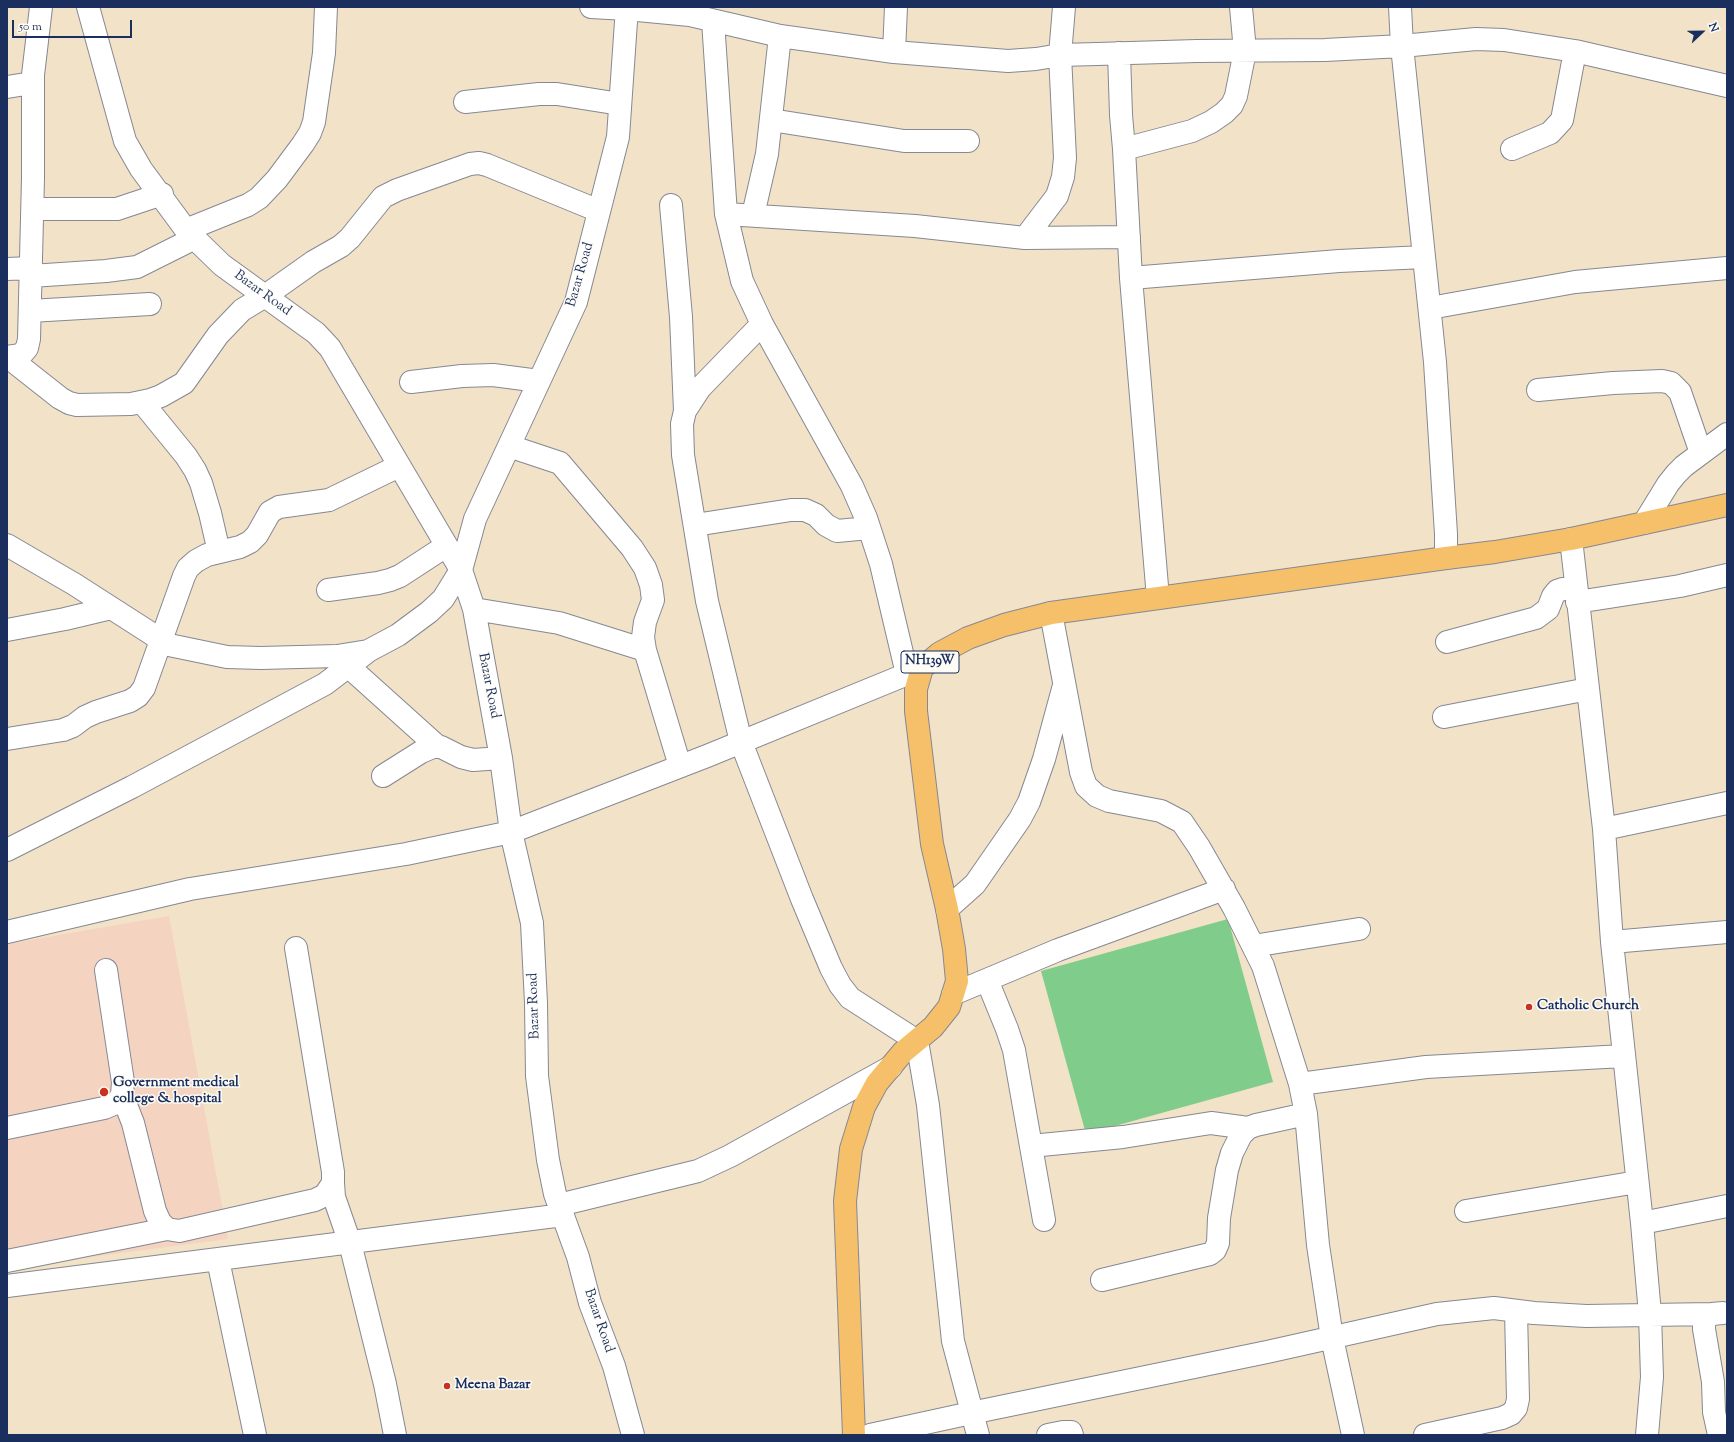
<!DOCTYPE html>
<style>
body{margin:0}
#map{position:relative;width:1734px;height:1442px;overflow:hidden;background:#f2e2c7;font-family:"Sorts Mill Goudy",serif}
canvas{display:block}
.frame{position:absolute;inset:0;border:8px solid #1b2f5e;pointer-events:none}
.north{position:absolute;left:1682px;top:12px;width:40px;height:40px;-webkit-text-stroke:3px #fdfcf7;paint-order:stroke;rotate:68deg;font-size:11px;font-weight:700;line-height:16px;text-align:center;color:#1b2f5e}
.north::after{content:'';display:block;margin:auto;width:14px;height:18px;background:#1b2f5e;clip-path:polygon(50% 0,100% 100%,50% 72%,0 100%)}
.scale{position:absolute;left:12px;top:20px;width:120px;height:18px;box-sizing:border-box;border:2px solid #1b2f5e;border-top:0;padding-left:5px;font-size:12px;line-height:14px;white-space:nowrap;color:#1b2f5e;-webkit-text-stroke:3px #fdfcf7;paint-order:stroke}
</style>
<div id="map">
<canvas width="1734" height="1442"></canvas>
<div class="frame"></div>
<div class="north">N</div>
<div class="scale">50 m</div>
</div>
<script>
const context = document.querySelector('canvas').getContext('2d');
context.lineJoin = 'round';
function fill(path, color) {
  context.fillStyle = color;
  context.fill(path, 'evenodd');
}
function poly(rows) {
  const path = new Path2D();
  for (const r of rows) {
    path.moveTo(r[0], r[1]);
    for (let i = 2; i < r.length; i += 2) path.lineTo(r[i], r[i + 1]);
  }
  return path;
}
function stroke(path, color, width, dash) {
  context.strokeStyle = color;
  context.lineWidth = width;
  context.lineCap = dash ? 'butt' : 'round';
  context.setLineDash(dash || []);
  context.stroke(path);
}
function write(font, color, halo, rows, align = 'center') {
  context.font = font + ' "Sorts Mill Goudy",serif';
  context.lineWidth = 3;
  context.setLineDash([]);
  context.textBaseline = 'middle';
  context.strokeStyle = halo;
  context.fillStyle = color;
  for (const [text, x, y, turn = 0] of rows) {
    context.save();
    context.translate(x, y);
    context.rotate((+turn || 0) * Math.PI / 180);
    context.textAlign = isNaN(turn) ? turn : align;
    if (halo) context.strokeText(text, 0, 0);
    context.fillText(text, 0, 0);
    context.restore();
  }
}
const built = poly([
 [169,916,228,1239,7,1268,7,944]
]);
const green = poly([
 [1228,919,1273,1082,1086,1134,1041,971]
]);
const minor = poly([
 [591,7,627,9,690,15,780,36,894,52,1008,61,1036,59,1060,55,1097,54,1197,51,1325,50,1402,46,1476,39,1504,40,1575,51,1727,86],
 [627,7,618,137,576,302,475,519,461,570,474,609,501,758,511,832,532,923,536,1003,537,1076,548,1160,555,1194,578,1257,590,1303,614,1366,633,1435],
 [1400,7,1402,46,1435,362,1446,534,1446,558],
 [713,21,726,214,742,281,762,324,852,486,866,518,881,564,907,674],
 [894,52,896,7],
 [1119,53,1121,115,1124,149,1131,278,1158,598],
 [7,87,32,83],
 [465,102,539,94,557,94,620,104],
 [771,120,904,141,968,141],
 [1124,149,1192,131,1211,122,1224,113,1232,105,1236,96,1245,51,1241,7],
 [1512,149,1550,133,1562,120,1575,51],
 [671,205,681,317,685,411],
 [33,209,117,209,162,194],
 [726,214,915,226,1025,238,1129,237],
 [753,215,767,154,780,36],
 [186,230,248,205,259,198,277,179,303,144,310,133,314,122,324,53,326,7],
 [1025,238,1057,196,1063,177,1065,158,1060,55,1064,7],
 [7,269,32,268],
 [31,276,106,271,137,267,195,238],
 [1131,278,1339,261,1424,257],
 [1430,308,1575,282,1727,268],
 [30,311,150,304],
 [762,324,700,388,685,411,682,424,683,455,707,601,741,742,802,899,831,968,840,985,850,998,917,1041,928,1105,953,1341,978,1435],
 [7,357,21,355,27,348,29,339,33,178,33,75,41,7],
 [8,357,60,398,69,403,77,405,131,404,150,400,161,396,184,383,218,335,242,310,265,296,313,262,341,246,350,238,383,197,397,190,470,164,479,163,487,165,599,211],
 [411,382,462,376,493,375,539,381],
 [1538,390,1613,383,1662,381,1671,383,1680,392,1701,453],
 [142,402,186,456,195,470,201,483,210,513,219,552],
 [509,446,560,463,632,548,645,568,651,585,653,600,645,622,643,637,645,650,680,766],
 [1644,523,1668,484,1676,474,1684,466,1727,434],
 [695,525,791,510,805,510,816,515,826,525,837,531,869,528],
 [1571,539,1604,829,1612,942,1642,1223,1650,1314,1652,1377,1647,1435],
 [7,545,74,584,169,645,227,657,261,658,337,656,368,651,398,635,429,612,443,599,461,570,330,348,316,333,222,265,186,230,141,169,125,141,88,7],
 [328,590,378,583,390,580,400,576,446,546],
 [1577,602,1680,586,1727,575],
 [474,609,559,623,645,650],
 [1051,613,1081,772,1086,786,1097,796,1109,801,1161,811,1182,822,1199,847,1234,908,1263,966,1300,1084,1306,1114,1318,1245,1332,1338,1353,1435],
 [7,630,65,619,111,608],
 [1447,642,1536,618,1548,609,1553,596,1557,591,1563,589,1576,588],
 [348,666,438,747],
 [1444,717,1588,689],
 [7,739,63,730,73,726,85,717,96,712,130,701,138,696,144,688,184,576,188,568,196,561,207,555,240,547,250,542,257,535,270,512,279,507,329,500,399,466],
 [383,776,421,752,433,747,441,747,461,757,473,760,501,758],
 [1604,829,1727,803],
 [7,850,132,787,325,684,367,652],
 [947,909,975,884,1020,819,1029,802,1044,759,1063,689],
 [7,932,190,889,406,854,511,832,707,756,922,668],
 [1612,942,1727,932],
 [1253,946,1359,929],
 [987,980,1007,1029,1014,1050,1044,1220],
 [953,994,1058,950,1224,889],
 [1300,1084,1426,1067,1623,1056],
 [122,1095,133,1123,155,1211,160,1222,167,1229,179,1231,315,1200,325,1195,333,1183,333,1172,296,948],
 [7,1128,104,1108,116,1103,122,1095,123,1082,106,970],
 [1031,1146,1123,1137,1211,1123,1248,1128],
 [333,1183,334,1197,350,1243,385,1384,395,1435],
 [559,1205,698,1171,730,1156,891,1067],
 [1466,1211,1637,1182],
 [1642,1223,1727,1206],
 [218,1260,255,1435],
 [7,1261,167,1229],
 [1102,1280,1210,1254,1215,1250,1218,1243,1219,1218,1227,1170,1232,1153,1241,1135,1248,1128,1256,1125,1306,1114],
 [7,1286,563,1215],
 [870,1435,971,1413,1267,1352,1437,1314,1494,1308,1534,1313,1586,1316,1712,1314],
 [1048,1435,1063,1432,1071,1432,1072,1435],
 [1425,1435,1502,1418,1511,1414,1516,1408,1518,1399,1516,1311],
 [1719,1435,1714,1412,1713,1382,1704,1329,1704,1322,1708,1317,1712,1314,1723,1313]
]);
const highway = poly([
 [854,1435,845,1201,851,1149,864,1107,877,1083,903,1052,933,1027,949,1007,957,981,954,949,947,909,932,844,916,711,916,689,922,668,940,653,968,638,1004,625,1051,613,1446,558,1495,552,1571,539,1727,505]
]);
const markers = [
 [1529,1007,4,"#c8321e"],
 [104,1092,5,"#c8321e"],
 [447,1386,4,"#c8321e"]
];
const shields = [
 [930,662,58]
];
const shieldNames = [
 ["NH139W",930,662]
];
const streetNames = [
 ["Bazar Road",581,275,-74],
 ["Bazar Road",262,294,36],
 ["Bazar Road",488,686,79],
 ["Bazar Road",535,1006,-92],
 ["Bazar Road",598,1321,71]
];
const poiNames = [
 ["Catholic Church",1537,1007],
 ["Government medical",113,1084],
 ["college & hospital",113,1100],
 ["Meena Bazar",455,1386]
];
fill(built, '#f4d3c0');
fill(green, '#80cc8a');
stroke(minor, '#868892', 24);
stroke(highway, '#868892', 24);
stroke(minor, '#fff', 22);
stroke(highway, '#f6c06b', 22);
for (const [x, y, r, color] of markers) {
  const dot = new Path2D();
  dot.arc(x, y, r, 0, 2 * Math.PI);
  context.fillStyle = color;
  context.fill(dot);
  stroke(dot, '#fdfcf7', 1.5);
}
for (const [x, y, w] of shields) {
  const box = new Path2D();
  box.roundRect(x - w / 2, y - 11, w, 22, 3);
  context.fillStyle = '#fdfcf7';
  context.fill(box);
  stroke(box, '#1b2f5e', 1);
}
write('bold 13px', '#1b2f5e', null, shieldNames);
write('14px', '#1b2f5e', '#fdfcf7', streetNames);
write('bold 14px', '#1b2f5e', '#fdfcf7', poiNames, 'left');
</script>
